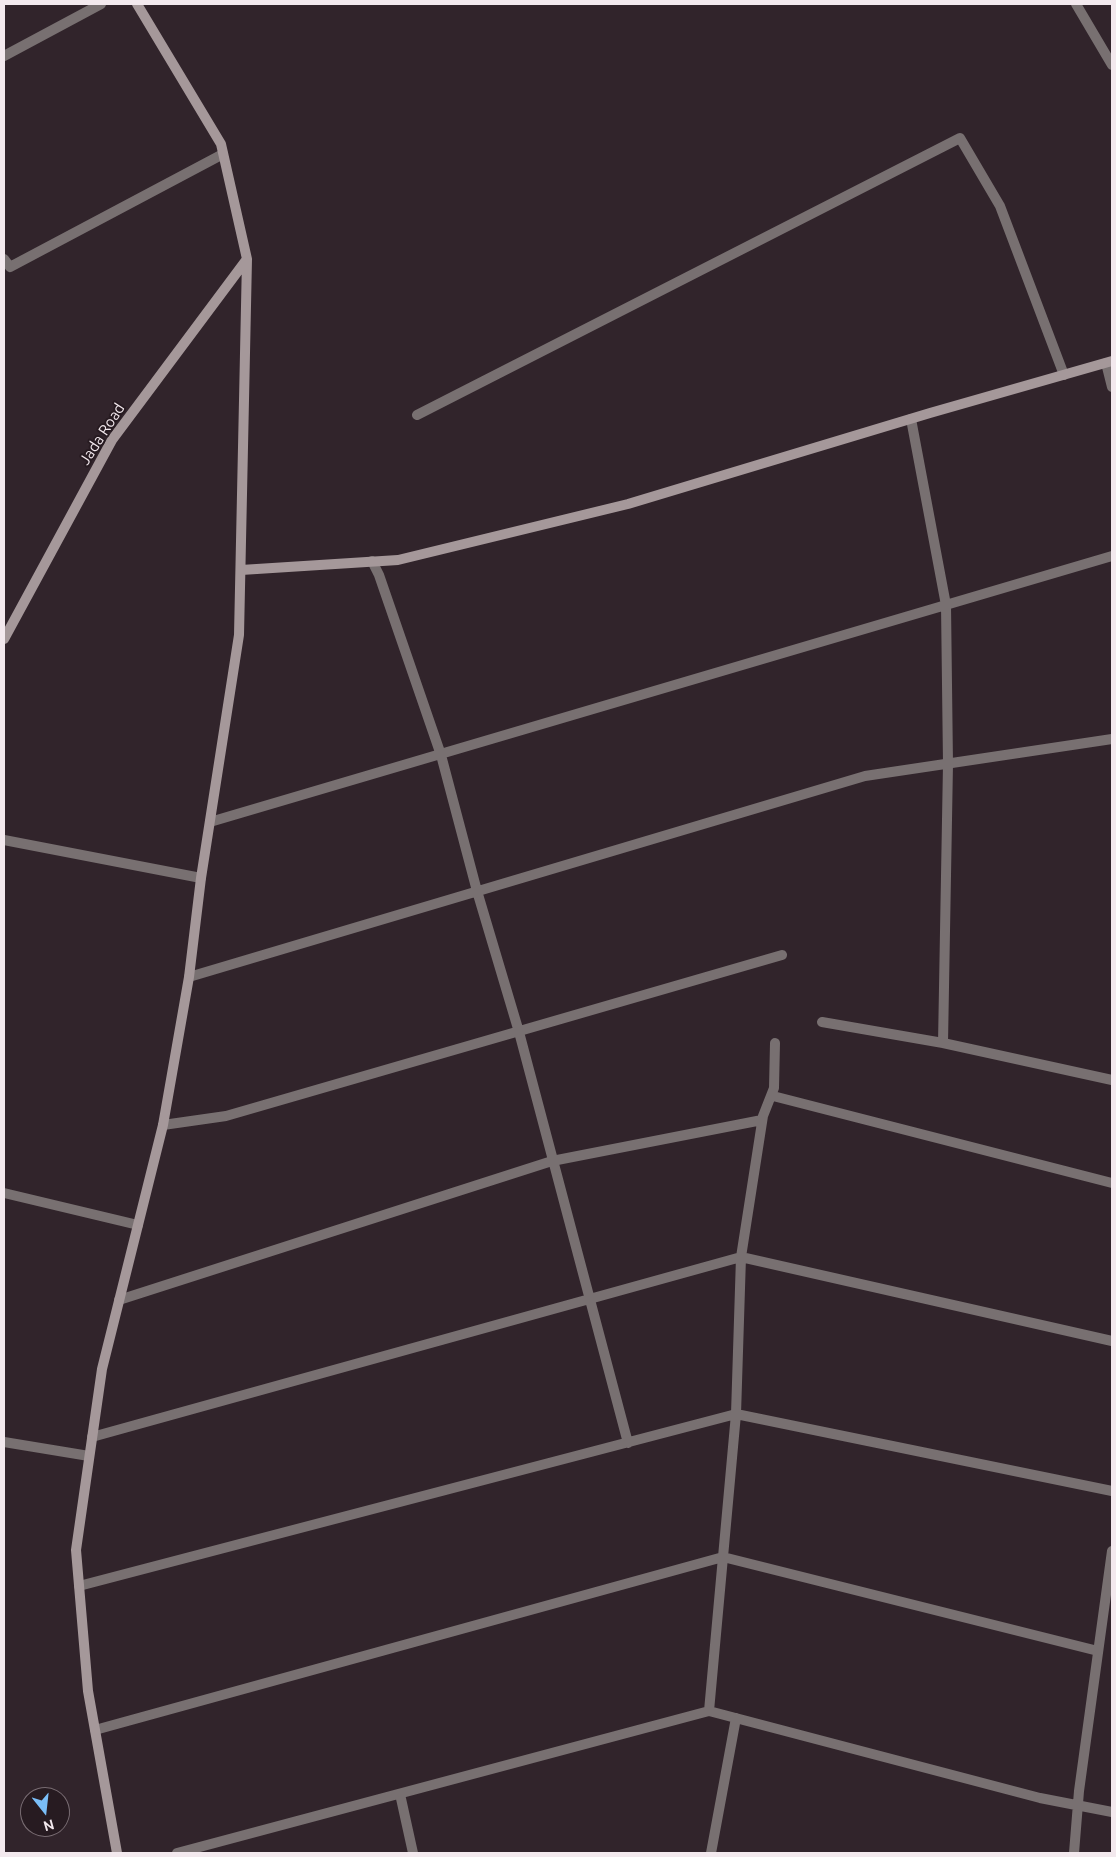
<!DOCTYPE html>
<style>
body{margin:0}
#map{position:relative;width:1116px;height:1857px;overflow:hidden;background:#31242b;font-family:Ubuntu,sans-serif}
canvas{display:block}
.frame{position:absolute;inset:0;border:5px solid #f3e9ee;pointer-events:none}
.north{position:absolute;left:20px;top:1787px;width:50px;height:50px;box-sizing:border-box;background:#271b21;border:1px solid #796d73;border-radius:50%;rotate:164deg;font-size:14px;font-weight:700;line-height:20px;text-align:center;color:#f3e9ee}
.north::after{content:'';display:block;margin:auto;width:18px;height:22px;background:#7abef8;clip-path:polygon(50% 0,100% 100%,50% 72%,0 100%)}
</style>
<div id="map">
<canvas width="1116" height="1857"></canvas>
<div class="frame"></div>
<div class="north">N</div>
</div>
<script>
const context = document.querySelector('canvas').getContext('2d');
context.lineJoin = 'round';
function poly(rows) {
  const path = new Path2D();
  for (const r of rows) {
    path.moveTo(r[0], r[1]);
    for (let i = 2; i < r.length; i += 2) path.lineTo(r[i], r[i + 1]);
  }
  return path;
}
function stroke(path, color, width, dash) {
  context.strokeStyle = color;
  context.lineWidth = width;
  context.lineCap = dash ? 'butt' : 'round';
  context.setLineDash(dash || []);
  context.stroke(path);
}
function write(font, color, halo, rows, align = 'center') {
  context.font = font + ' Ubuntu,sans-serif';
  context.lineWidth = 4;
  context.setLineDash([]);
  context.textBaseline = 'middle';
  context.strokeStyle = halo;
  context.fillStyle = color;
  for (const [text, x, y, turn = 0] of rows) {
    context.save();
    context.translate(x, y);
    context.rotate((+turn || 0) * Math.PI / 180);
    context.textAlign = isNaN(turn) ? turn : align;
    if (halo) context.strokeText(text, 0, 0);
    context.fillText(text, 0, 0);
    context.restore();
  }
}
const lane = poly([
 [4,56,101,4]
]);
const street = poly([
 [1076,4,1112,65],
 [4,259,10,267,223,154],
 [1106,363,1112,387],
 [417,415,960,138,1000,206,1064,375],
 [911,419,946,605,948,764,943,1043],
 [372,561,379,575,441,755,477,891,519,1032,628,1443],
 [210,822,1112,556],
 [4,840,201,878],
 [189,977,865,776,1112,739],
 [822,1022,943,1043,1112,1080],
 [773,1096,1112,1183],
 [163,1125,226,1116,782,955],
 [4,1193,138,1225],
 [119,1300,552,1161,762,1120],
 [92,1437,741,1257,1112,1341],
 [4,1442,89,1456],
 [79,1586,736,1414,1112,1491],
 [709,1711,736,1414,741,1257,763,1116,774,1088,775,1043],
 [95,1730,723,1557,1098,1651],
 [400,1794,413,1853],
 [177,1853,709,1711,1040,1798,1112,1812],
 [711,1853,736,1718],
 [1074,1853,1079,1791,1112,1551]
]);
const secondary = poly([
 [241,570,398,560,628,504,930,413,1112,361],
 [4,639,112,440,247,259],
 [117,1853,88,1691,76,1550,102,1369,163,1125,189,977,201,878,239,635,247,259,221,144,137,4]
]);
const streetNames = [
 ["Jada Road",102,434,-57]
];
stroke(lane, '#787071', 10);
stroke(street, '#787071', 10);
stroke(secondary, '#a5989a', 10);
write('15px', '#f3e9ee', '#271b21', streetNames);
</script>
